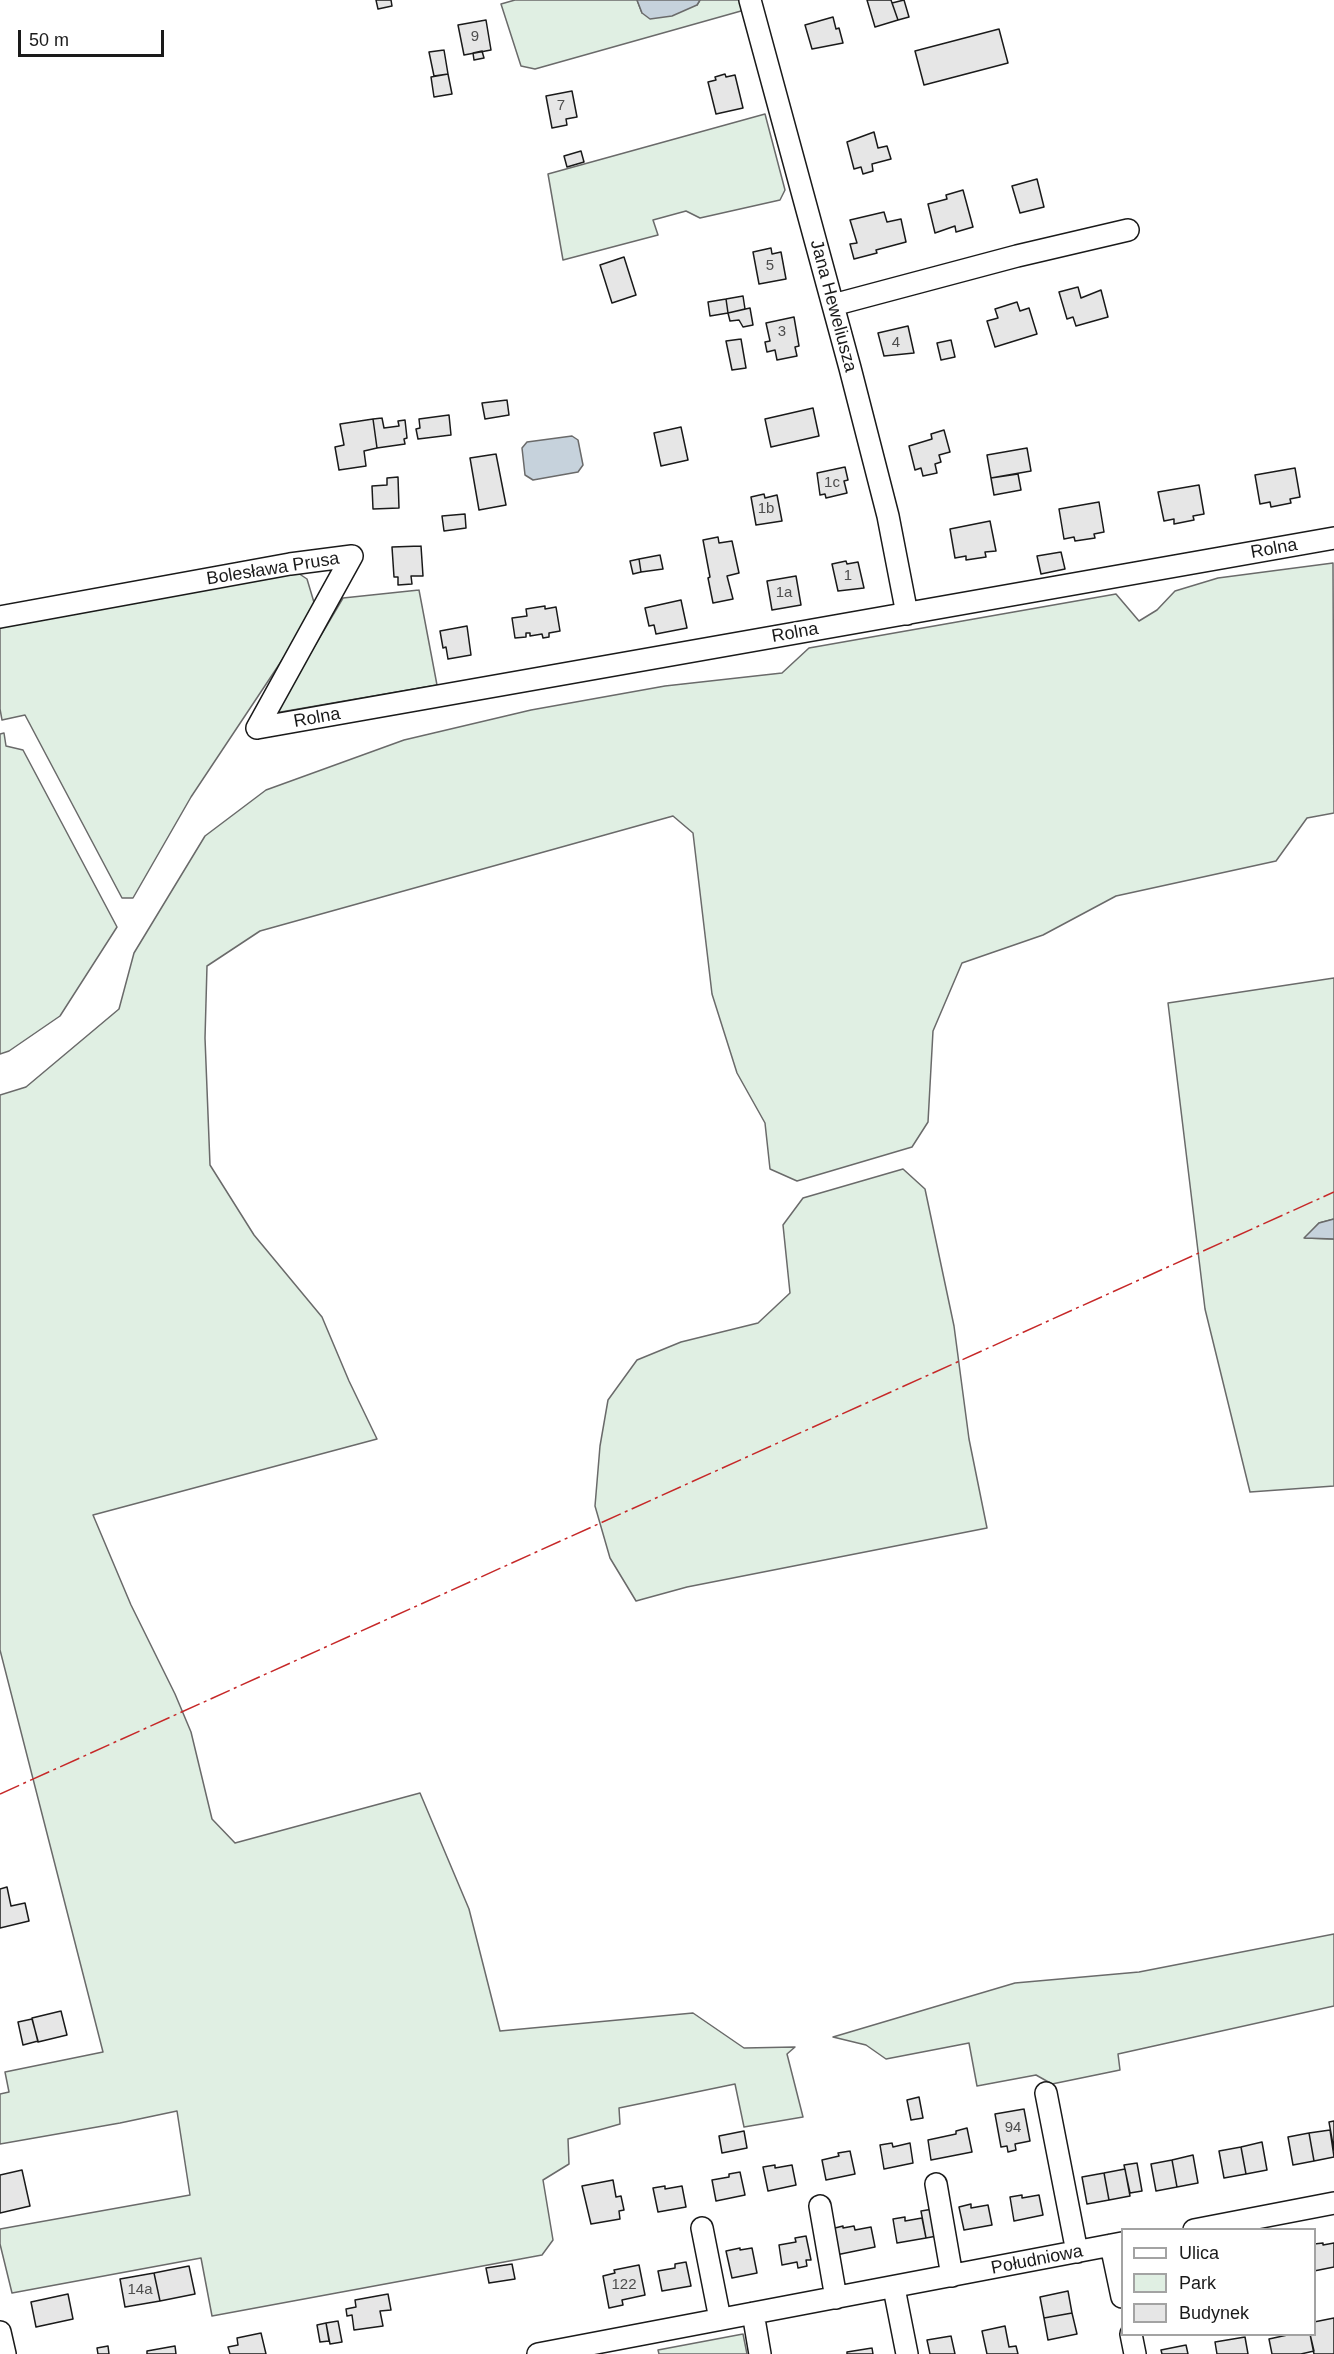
<!DOCTYPE html>
<meta charset="utf-8">
<style>
body{margin:0}
#map{position:relative;width:1334px;height:2354px;overflow:hidden;background:#fff;font-family:Arial,sans-serif}
canvas{display:block}
.legend{position:absolute;left:1121px;top:2228px;width:195px;height:108px;box-sizing:border-box;background:#fff;border:2px solid #a3a3a3;margin:0;padding:8px 10px;list-style:none;font-size:18px;color:#1a1a1a}
.legend li{display:flex;align-items:center;gap:12px;height:30px}
.legend b{width:30px;border:2px solid #a3a3a3}
.scale{position:absolute;left:18px;top:30px;width:146px;height:27px;box-sizing:border-box;border:3px solid #1a1a1a;border-top:0;padding-left:8px;font-size:18px;line-height:21px;white-space:nowrap;color:#1a1a1a;-webkit-text-stroke:4px #fff;paint-order:stroke}
</style>
<div id="map">
<canvas width="1334" height="2354"></canvas>
<ul class="legend">
<li><b style="height:8px;background:#fff"></b>Ulica</li>
<li><b style="height:16px;background:#e0efe3"></b>Park</li>
<li><b style="height:16px;background:#e6e6e6"></b>Budynek</li>
</ul>
<div class="scale">50 m</div>
</div>
<script>
const context = document.querySelector('canvas').getContext('2d');
context.lineJoin = 'round';
function fill(path, color) {
  context.fillStyle = color;
  context.fill(path, 'evenodd');
}
function poly(rows) {
  const path = new Path2D();
  for (const r of rows) {
    path.moveTo(r[0], r[1]);
    for (let i = 2; i < r.length; i += 2) path.lineTo(r[i], r[i + 1]);
  }
  return path;
}
function stroke(path, color, width, dash) {
  context.strokeStyle = color;
  context.lineWidth = width;
  context.lineCap = dash ? 'butt' : 'round';
  context.setLineDash(dash || []);
  context.stroke(path);
}
function write(font, color, halo, rows, align = 'center') {
  context.font = font + ' Arial,sans-serif';
  context.lineWidth = 4.5;
  context.setLineDash([]);
  context.textBaseline = 'middle';
  context.strokeStyle = halo;
  context.fillStyle = color;
  for (const [text, x, y, turn = 0] of rows) {
    context.save();
    context.translate(x, y);
    context.rotate((+turn || 0) * Math.PI / 180);
    context.textAlign = isNaN(turn) ? turn : align;
    if (halo) context.strokeText(text, 0, 0);
    context.fillText(text, 0, 0);
    context.restore();
  }
}
const green = poly([
 [515,0,637,0,642,13,697,5,700,0,745,0,741,11,535,69,521,66,501,4,515,0],
 [765,114,785,190,780,200,700,218,686,211,653,220,658,235,563,260,548,174,765,114],
 [1333,563,1334,813,1307,818,1276,861,1116,896,1043,935,962,963,933,1031,928,1122,912,1147,797,1181,770,1169,765,1123,737,1073,712,994,693,833,673,816,260,931,207,966,205,1038,210,1165,254,1235,322,1317,349,1381,377,1439,93,1515,131,1605,175,1694,191,1732,212,1819,235,1843,420,1793,469,1909,500,2031,693,2013,744,2048,795,2047,787,2054,803,2117,744,2127,735,2084,619,2108,620,2124,568,2139,569,2164,543,2180,553,2240,542,2255,212,2316,201,2258,12,2293,0,2244,0,2229,190,2195,177,2111,120,2123,0,2144,0,2094,9,2092,5,2072,103,2052,0,1650,0,1095,26,1087,119,1009,134,953,205,836,266,790,404,740,531,710,665,686,782,673,809,648,1116,594,1139,621,1157,610,1175,591,1218,578,1333,563],
 [292,569,307,579,316,609,191,797,133,898,122,898,25,715,2,720,0,709,0,623,85,612,292,569],
 [419,590,437,685,275,713,343,598,419,590],
 [4,733,6,746,23,750,117,927,60,1016,9,1051,0,1054,0,734,4,733],
 [1334,978,1334,1219,1319,1223,1305,1238,1334,1239,1334,1486,1250,1492,1205,1309,1168,1003,1334,978],
 [903,1169,925,1189,954,1326,969,1439,987,1528,687,1587,636,1601,610,1558,595,1506,600,1446,608,1400,637,1360,681,1342,758,1323,790,1293,783,1225,803,1198,903,1169],
 [1334,1934,1334,2006,1118,2054,1120,2070,1052,2084,1036,2075,977,2086,969,2043,886,2059,866,2045,833,2037,1015,1983,1139,1972,1334,1934],
 [743,2334,747,2354,659,2354,658,2350,743,2334]
]);
const water = poly([
 [637,0,700,0,697,5,672,16,650,19,642,13,637,0],
 [572,436,578,440,583,465,578,472,533,480,525,475,522,448,527,442,572,436],
 [1334,1219,1334,1239,1304,1238,1319,1223,1334,1219]
]);
const building = poly([
 [376,0,391,0,392,6,378,9,376,0],
 [867,0,891,0,898,20,875,27,867,0],
 [904,0,909,17,898,20,892,3,904,0],
 [833,17,836,29,839,28,843,43,812,49,805,25,833,17],
 [486,20,491,50,464,55,458,25,486,20],
 [999,29,1008,63,924,85,915,51,999,29],
 [444,50,448,74,434,76,429,52,444,50],
 [482,51,484,58,474,60,473,53,482,51],
 [448,74,452,94,434,97,431,77,448,74],
 [725,74,726,77,735,75,743,108,716,114,708,82,716,80,715,77,725,74],
 [572,91,577,117,566,119,567,125,552,128,546,96,572,91],
 [874,132,878,148,887,146,891,159,872,164,873,171,863,174,861,167,854,169,847,142,874,132],
 [581,151,584,162,567,167,564,156,581,151],
 [1037,179,1044,207,1020,213,1012,186,1037,179],
 [963,190,973,227,956,232,955,226,935,233,928,204,947,199,946,195,963,190],
 [884,212,887,222,901,219,906,242,876,250,877,253,854,259,850,244,857,243,850,220,884,212],
 [771,248,772,254,781,252,786,279,759,284,753,252,771,248],
 [624,257,636,295,612,303,600,265,624,257],
 [1078,287,1081,298,1101,290,1108,317,1076,326,1073,317,1067,319,1059,292,1078,287],
 [743,296,745,309,728,313,726,299,743,296],
 [726,299,728,313,710,316,708,302,726,299],
 [1017,302,1020,311,1029,308,1037,334,995,347,987,321,998,318,995,309,1017,302],
 [750,308,753,325,743,327,739,320,730,321,728,313,750,308],
 [794,317,799,346,795,347,797,356,777,360,775,350,767,352,765,342,770,341,766,323,794,317],
 [908,326,914,353,884,356,878,333,908,326],
 [741,339,746,368,732,370,726,341,741,339],
 [951,340,955,357,941,360,937,343,951,340],
 [507,400,509,415,485,419,482,403,507,400],
 [813,408,819,436,771,447,765,419,813,408],
 [449,415,451,435,418,439,416,429,420,428,419,419,449,415],
 [382,418,384,428,399,426,398,421,405,420,407,438,404,439,405,444,377,448,373,419,382,418],
 [373,419,377,448,364,451,366,466,339,470,335,447,344,445,340,424,373,419],
 [681,427,688,460,661,466,654,433,681,427],
 [944,430,950,452,939,455,941,462,935,464,937,473,923,476,921,468,915,470,909,446,932,439,931,434,944,430],
 [1027,448,1031,471,991,478,987,455,1027,448],
 [496,454,506,505,479,510,470,458,496,454],
 [845,467,848,480,844,481,847,493,826,498,825,494,820,495,817,473,845,467],
 [1295,468,1300,497,1290,499,1291,503,1271,507,1270,502,1260,504,1255,475,1295,468],
 [1018,474,1021,490,994,495,991,478,1018,474],
 [398,477,399,508,373,509,372,486,387,485,387,478,398,477],
 [1199,485,1204,514,1193,516,1194,520,1174,524,1174,519,1164,521,1158,492,1199,485],
 [764,494,765,498,777,495,782,521,756,525,751,497,764,494],
 [1099,502,1104,532,1094,534,1095,538,1075,541,1074,537,1064,539,1059,509,1099,502],
 [465,514,466,528,444,531,442,516,465,514],
 [990,521,996,551,985,552,986,557,966,560,966,556,955,558,950,529,990,521],
 [718,537,719,543,732,541,739,573,727,576,733,599,713,603,708,578,710,577,703,540,718,537],
 [421,546,423,576,411,576,412,584,398,585,398,577,394,577,392,547,421,546],
 [1061,552,1065,569,1041,574,1037,556,1061,552],
 [660,555,663,569,641,572,639,559,660,555],
 [639,559,641,572,633,574,630,561,639,559],
 [846,561,847,564,858,562,864,588,838,591,832,564,846,561],
 [796,576,801,605,772,610,767,581,796,576],
 [681,600,687,628,656,634,654,625,649,626,645,608,681,600],
 [545,606,545,609,556,607,560,631,549,633,549,637,543,638,542,634,530,636,530,633,526,633,526,637,515,638,512,618,527,616,526,609,545,606],
 [467,626,471,655,448,659,446,647,443,648,440,631,467,626],
 [7,1887,11,1906,25,1903,29,1921,0,1928,0,1889,7,1887],
 [61,2011,67,2035,38,2042,32,2018,61,2011],
 [32,2019,38,2041,23,2045,18,2022,32,2019],
 [919,2097,923,2118,911,2120,907,2100,919,2097],
 [1024,2109,1030,2141,1015,2144,1016,2150,1008,2152,1007,2146,1001,2147,995,2114,1024,2109],
 [1334,2121,1334,2150,1329,2122,1334,2121],
 [967,2128,972,2152,931,2160,928,2140,956,2134,956,2131,967,2128],
 [1330,2130,1334,2157,1314,2161,1309,2133,1330,2130],
 [744,2131,747,2148,722,2153,719,2136,744,2131],
 [1309,2133,1314,2161,1293,2165,1288,2137,1309,2133],
 [1262,2142,1267,2170,1246,2174,1241,2147,1262,2142],
 [892,2143,893,2147,910,2143,913,2163,884,2169,880,2145,892,2143],
 [1241,2147,1246,2174,1224,2178,1219,2151,1241,2147],
 [850,2151,855,2174,826,2180,822,2160,839,2156,838,2153,850,2151],
 [1193,2155,1198,2183,1177,2187,1172,2160,1193,2155],
 [1172,2160,1177,2187,1156,2191,1151,2164,1172,2160],
 [1137,2163,1142,2191,1130,2193,1124,2165,1137,2163],
 [775,2165,775,2168,792,2165,796,2185,768,2191,763,2167,775,2165],
 [1125,2169,1130,2196,1109,2200,1104,2173,1125,2169],
 [22,2170,30,2206,0,2213,0,2175,22,2170],
 [740,2172,745,2195,716,2201,712,2180,729,2177,729,2174,740,2172],
 [1104,2173,1109,2200,1087,2204,1082,2177,1104,2173],
 [613,2180,616,2197,621,2196,624,2210,619,2211,620,2219,591,2224,582,2186,613,2180],
 [665,2186,665,2189,682,2186,686,2207,658,2212,653,2188,665,2186],
 [1022,2195,1022,2198,1039,2195,1043,2215,1014,2221,1010,2197,1022,2195],
 [971,2204,971,2208,988,2205,992,2225,964,2230,959,2207,971,2204],
 [933,2209,937,2236,926,2238,921,2211,933,2209],
 [905,2217,905,2221,922,2218,926,2238,897,2243,893,2219,905,2217],
 [843,2226,843,2228,854,2226,855,2230,871,2227,875,2247,836,2255,831,2229,843,2226],
 [806,2236,811,2260,806,2260,807,2266,798,2268,797,2262,782,2265,779,2245,796,2242,795,2238,806,2236],
 [1323,2243,1323,2245,1334,2243,1334,2267,1314,2271,1314,2244,1323,2243],
 [740,2248,740,2250,752,2248,757,2273,732,2278,726,2251,740,2248],
 [686,2262,691,2286,662,2291,658,2271,675,2268,675,2264,686,2262],
 [512,2264,515,2279,489,2283,486,2268,512,2264],
 [639,2265,645,2295,622,2300,623,2305,609,2308,603,2276,615,2273,614,2270,639,2265],
 [189,2266,195,2294,160,2301,154,2273,189,2266],
 [154,2273,160,2301,125,2307,120,2279,154,2273],
 [1068,2291,1072,2313,1044,2318,1040,2297,1068,2291],
 [68,2294,73,2319,36,2327,31,2302,68,2294],
 [388,2294,391,2310,380,2311,383,2326,354,2330,352,2315,347,2316,346,2309,356,2307,355,2300,388,2294],
 [1072,2313,1077,2334,1048,2340,1044,2318,1072,2313],
 [1334,2318,1334,2354,1314,2354,1310,2334,1314,2334,1314,2322,1334,2318],
 [338,2321,342,2342,330,2344,326,2323,338,2321],
 [326,2323,329,2341,320,2342,317,2325,326,2323],
 [1005,2326,1009,2347,1016,2346,1018,2354,987,2354,982,2331,1005,2326],
 [261,2333,266,2354,230,2354,228,2347,238,2345,237,2338,261,2333],
 [1292,2334,1310,2334,1314,2351,1301,2354,1272,2354,1269,2339,1292,2334],
 [951,2336,955,2354,930,2354,927,2340,951,2336],
 [1245,2337,1248,2354,1217,2354,1215,2342,1245,2337],
 [1186,2345,1188,2354,1162,2354,1161,2350,1186,2345],
 [108,2346,109,2354,98,2354,97,2348,108,2346],
 [175,2346,176,2354,147,2354,147,2351,175,2346],
 [872,2348,873,2354,847,2354,847,2352,872,2348]
]);
const minor = poly([
 [750,0,850,368,888,516,907,614],
 [833,305,1017,256,1128,230],
 [0,617,290,564,352,556],
 [257,728,1334,538],
 [257,728,352,556],
 [1046,2093,1077,2252],
 [936,2184,952,2276],
 [820,2206,836,2298],
 [702,2228,720,2319],
 [1194,2230,1334,2203],
 [1111,2245,1122,2297],
 [894,2288,907,2354],
 [753,2313,760,2354],
 [0,2332,5,2354],
 [1131,2334,1135,2354],
 [538,2354,1122,2243]
]);
const power = poly([
 [0,1794,1334,1192]
]);
const numberNames = [
 ["9",475,37],
 ["7",561,106],
 ["5",770,266],
 ["3",782,332],
 ["4",896,343],
 ["1c",832,483],
 ["1b",766,509],
 ["1",848,576],
 ["1a",784,593],
 ["94",1013,2128],
 ["122",624,2285],
 ["14a",140,2290]
];
const streetNames = [
 ["Jana Heweliusza",833,306,75],
 ["Rolna",1274,549,-10],
 ["Bolesława Prusa",273,569,-9],
 ["Rolna",795,633,-10],
 ["Rolna",317,718,-10],
 ["Południowa",1037,2260,-11]
];
fill(green, '#e0efe3');
stroke(green, '#6a6a6a', 1.5);
fill(water, '#c6d2dc');
stroke(water, '#6a6a6a', 1.5);
fill(building, '#e6e6e6');
stroke(building, '#1a1a1a', 1.5);
stroke(minor, '#1a1a1a', 24);
stroke(minor, '#fff', 21);
stroke(power, '#c62828', 1.5, [21, 4.5, 3, 4.5]);
write('15px', '#4d4d4d', null, numberNames);
write('18px', '#1a1a1a', '#fff', streetNames);
</script>
